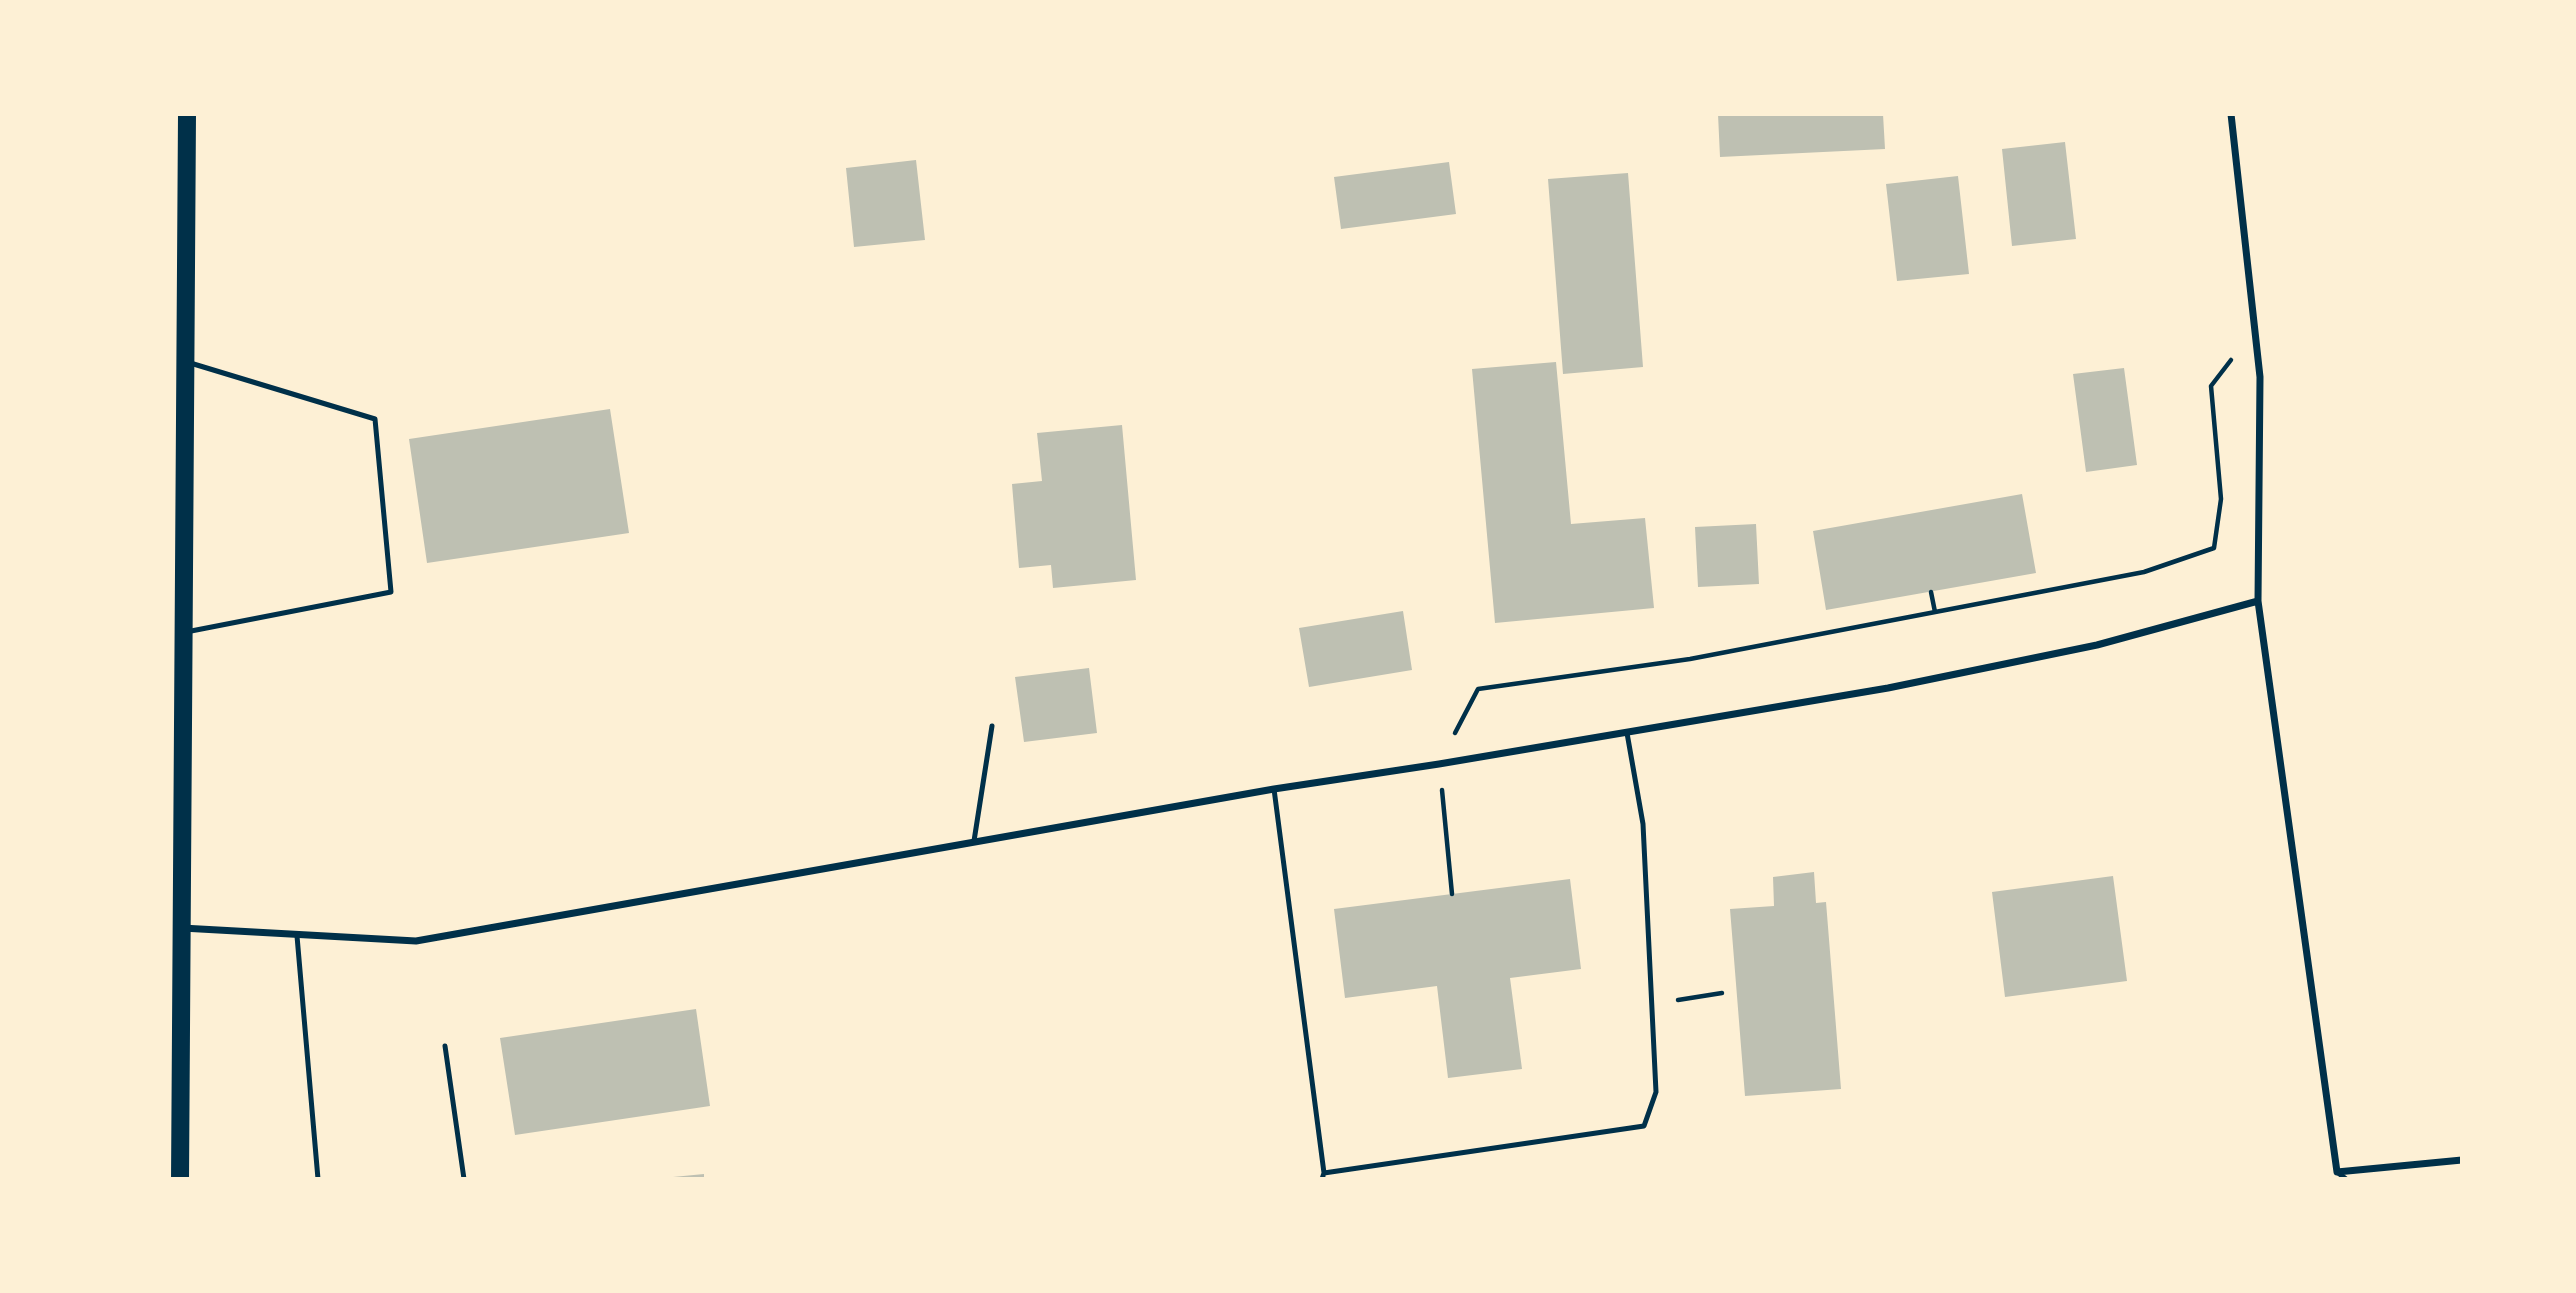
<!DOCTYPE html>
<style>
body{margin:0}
#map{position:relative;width:2576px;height:1293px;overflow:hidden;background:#fdf0d5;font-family:Arial,sans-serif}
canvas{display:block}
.frame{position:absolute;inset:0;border:116px solid #fdf0d5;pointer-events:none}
</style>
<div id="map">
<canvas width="2576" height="1293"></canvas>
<div class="frame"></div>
</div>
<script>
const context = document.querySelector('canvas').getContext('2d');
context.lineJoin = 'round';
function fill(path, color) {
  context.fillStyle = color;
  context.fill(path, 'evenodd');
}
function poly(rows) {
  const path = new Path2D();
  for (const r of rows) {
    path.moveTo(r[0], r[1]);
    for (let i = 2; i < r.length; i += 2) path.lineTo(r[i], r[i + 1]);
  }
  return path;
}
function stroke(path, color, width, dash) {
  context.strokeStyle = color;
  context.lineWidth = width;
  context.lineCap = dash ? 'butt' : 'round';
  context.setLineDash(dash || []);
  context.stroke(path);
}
const building = poly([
 [1718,114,1883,114,1885,149,1720,157],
 [2065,142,2076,239,2012,246,2002,149],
 [916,160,925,240,854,247,846,168],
 [1449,162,1456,214,1341,229,1334,177],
 [1628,173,1643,367,1563,374,1548,179],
 [1958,176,1969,274,1897,281,1886,184],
 [1556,362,1571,524,1645,518,1654,608,1495,623,1472,369],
 [2124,368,2137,465,2086,472,2073,374],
 [610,409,629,533,427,563,409,439],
 [1122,425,1136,580,1053,588,1051,565,1019,568,1012,484,1042,481,1037,433],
 [2022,494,2036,573,1826,610,1813,531],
 [1756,524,1759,584,1698,587,1695,527],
 [1403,611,1412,670,1309,687,1299,628],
 [1089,668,1097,733,1024,742,1015,677],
 [1814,872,1816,903,1826,902,1841,1089,1745,1096,1730,909,1774,906,1773,877],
 [2113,876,2127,981,2005,997,1992,892],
 [1570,879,1581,969,1510,978,1522,1069,1448,1078,1437,986,1345,998,1334,909],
 [696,1009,710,1106,515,1135,500,1038],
 [704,1174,704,1179,673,1179,673,1177]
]);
const path = poly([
 [1931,592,1935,612],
 [1455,733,1478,689,1690,659,2144,572,2214,548,2221,499,2211,386,2231,360],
 [1442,790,1452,894],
 [1678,1000,1722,993]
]);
const service = poly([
 [186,632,391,592,375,419,187,362],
 [1274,789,1324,1173,1322,1179],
 [974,841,992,726],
 [297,936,318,1179],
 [445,1046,464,1179],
 [2337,1172,2346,1179],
 [1324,1173,1644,1126,1656,1092,1643,824,1627,733]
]);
const minor = poly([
 [2231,114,2260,377,2258,601,2337,1172,2462,1160],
 [182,928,416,941,1274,789,1439,764,1888,688,2097,645,2258,601]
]);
const primary = poly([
 [180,1179,187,114]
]);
fill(building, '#bec0b2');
stroke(path, '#003049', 4.5);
stroke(service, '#003049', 5);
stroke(minor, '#003049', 7);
stroke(primary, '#003049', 18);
</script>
